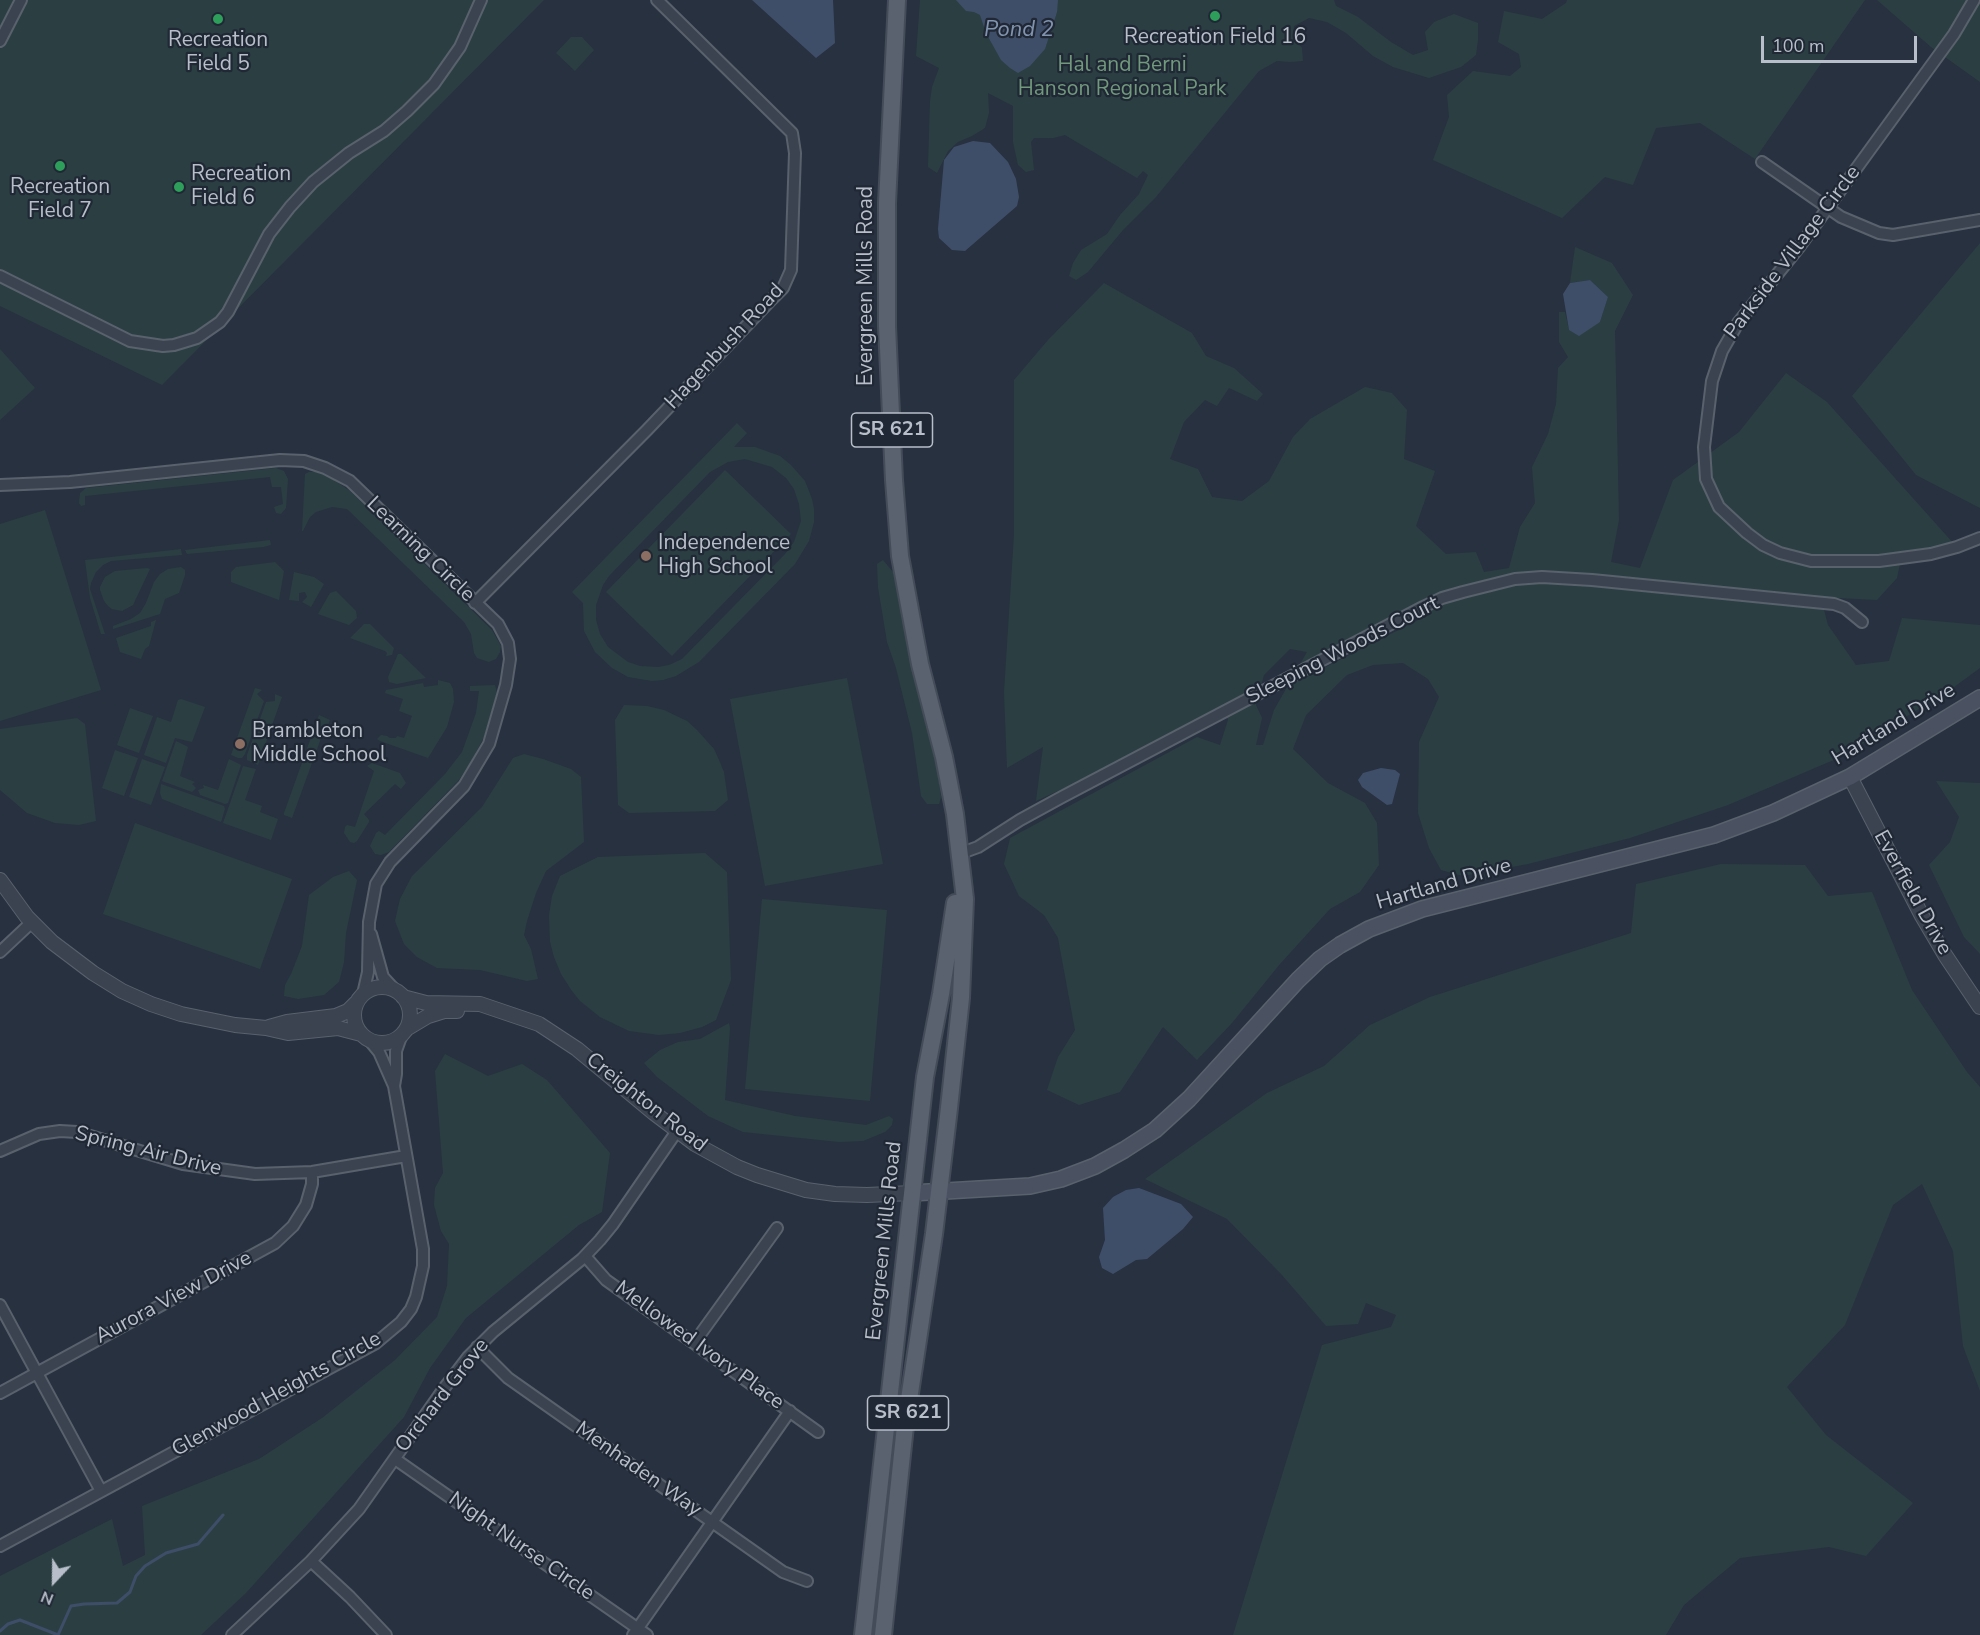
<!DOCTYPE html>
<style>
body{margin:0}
#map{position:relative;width:1980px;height:1635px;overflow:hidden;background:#283140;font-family:"Nunito Sans",sans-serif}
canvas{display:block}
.north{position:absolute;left:24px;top:1551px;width:60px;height:60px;-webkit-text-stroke:4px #202835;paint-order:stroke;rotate:202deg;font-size:16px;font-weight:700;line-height:24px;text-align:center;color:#b8bfca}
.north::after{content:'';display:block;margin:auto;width:21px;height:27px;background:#b8bfca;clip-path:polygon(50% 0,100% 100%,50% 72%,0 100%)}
.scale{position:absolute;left:1761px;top:36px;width:156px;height:27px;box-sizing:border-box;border:3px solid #b8bfca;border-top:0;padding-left:8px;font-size:18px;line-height:21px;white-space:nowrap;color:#b8bfca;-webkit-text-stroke:4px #202835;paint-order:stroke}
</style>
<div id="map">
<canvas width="1980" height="1635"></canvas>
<div class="north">N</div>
<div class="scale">100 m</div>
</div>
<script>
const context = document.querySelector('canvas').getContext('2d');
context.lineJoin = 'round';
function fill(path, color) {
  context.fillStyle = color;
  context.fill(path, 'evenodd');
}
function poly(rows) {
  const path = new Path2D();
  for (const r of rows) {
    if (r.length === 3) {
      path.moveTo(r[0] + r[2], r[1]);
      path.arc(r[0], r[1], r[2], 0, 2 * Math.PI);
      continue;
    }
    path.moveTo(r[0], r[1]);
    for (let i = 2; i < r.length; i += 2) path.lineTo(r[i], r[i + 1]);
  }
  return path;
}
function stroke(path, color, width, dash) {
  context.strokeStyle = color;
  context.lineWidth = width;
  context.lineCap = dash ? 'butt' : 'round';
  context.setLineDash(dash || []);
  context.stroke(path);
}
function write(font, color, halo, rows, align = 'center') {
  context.font = font + ' "Nunito Sans",sans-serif';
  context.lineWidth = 4.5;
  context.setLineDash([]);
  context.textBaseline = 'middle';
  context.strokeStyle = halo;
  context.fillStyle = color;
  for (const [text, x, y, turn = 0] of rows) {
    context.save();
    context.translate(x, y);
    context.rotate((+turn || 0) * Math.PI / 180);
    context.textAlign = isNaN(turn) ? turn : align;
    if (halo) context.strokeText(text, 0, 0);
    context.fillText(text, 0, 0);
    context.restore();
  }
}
const green = poly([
 [0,0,544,0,162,385,0,306],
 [920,0,1334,0,1336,6,1358,17,1391,42,1413,55,1428,50,1425,32,1434,22,1454,14,1478,23,1478,40,1476,55,1461,67,1429,78,1393,67,1373,56,1346,33,1327,22,1309,18,1294,26,1293,35,1302,48,1303,61,1290,62,1277,61,1259,71,1156,197,1123,230,1088,272,1076,280,1069,276,1073,263,1081,250,1107,234,1120,215,1139,194,1148,175,1143,171,1137,178,1065,135,1053,138,1034,138,1031,142,1034,170,1026,172,1018,165,1013,142,1013,106,988,93,989,113,985,128,972,136,958,142,948,151,937,173,928,167,930,101,932,87,939,68,916,56],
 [1567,0,1865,0,1755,159,1700,123,1656,128,1633,185,1605,177,1562,218,1433,160,1449,117,1447,95,1473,71,1510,76,1521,67,1519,54,1498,42,1504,11,1542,19,1566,3],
 [1877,0,1980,0,1980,82,1931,47],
 [571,37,582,37,594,50,575,71,556,53],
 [1980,243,1980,508,1916,475,1852,396],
 [1575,247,1612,263,1633,295,1615,331,1619,520,1611,562,1640,568,1673,480,1739,432,1786,373,1827,402,1954,544,1902,554,1897,578,1877,600,1839,598,1824,610,1828,625,1856,665,1889,661,1902,618,1980,625,1980,668,1954,687,1843,756,1728,805,1630,838,1528,864,1463,876,1441,870,1429,848,1418,813,1419,742,1439,697,1428,679,1403,663,1373,665,1347,675,1306,715,1293,749,1328,783,1365,803,1377,823,1379,865,1360,892,1330,909,1280,964,1232,1023,1197,1060,1163,1027,1120,1092,1079,1105,1047,1090,1058,1057,1075,1030,1058,938,1044,915,1019,896,1004,864,1010,838,1197,737,1220,745,1228,720,1224,708,1101,771,1036,801,1043,747,1007,768,1004,692,1014,535,1014,380,1048,340,1104,283,1192,333,1206,356,1234,368,1263,394,1257,401,1229,388,1217,406,1205,400,1184,422,1170,459,1198,469,1212,497,1242,501,1269,481,1293,437,1310,419,1365,387,1392,393,1407,410,1404,459,1435,471,1416,526,1446,554,1476,552,1484,572,1509,568,1520,527,1535,503,1532,467,1548,434,1556,404,1558,368,1568,357,1559,342,1559,312,1565,312,1569,330,1600,322,1608,297,1590,280,1570,283],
 [1419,602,1432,613,1316,672,1326,651],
 [1290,649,1307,652,1274,710,1263,745,1256,745,1262,718,1256,705,1264,675],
 [0,349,35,388,0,420],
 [737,423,747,433,734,447,755,447,780,456,791,465,805,481,812,499,814,509,814,522,809,541,795,564,699,662,676,676,663,680,652,681,628,677,612,668,595,652,584,631,583,603,572,592],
 [745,459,772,467,786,478,794,489,799,504,801,521,794,542,785,554,682,659,669,665,658,667,640,666,628,662,608,647,600,634,596,620,596,605,603,585,609,576,710,472,728,462],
 [276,468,284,471,288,479,286,508,281,514,276,513,274,507,283,504,281,487,272,487,270,477,85,496,85,505,81,506,79,503,80,493,86,488],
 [725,470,791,534,672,656,606,592],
 [309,472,316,472,331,478,350,491,492,630,501,646,500,652,496,659,489,662,477,658,474,653,471,634,464,622,347,509,332,507,316,512,310,517,303,531,302,531,305,474],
 [45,510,101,690,0,721,0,524],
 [270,540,271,545,263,547,187,554,185,550],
 [181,549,182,555,111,561,103,565,96,572,91,583,90,589,105,634,101,634,90,598,85,560],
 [883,560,893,572,920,701,936,760,941,797,939,804,927,804,921,796,912,733,896,668,887,642,878,587,877,564],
 [275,562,284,571,279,600,231,582,231,572,236,567],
 [181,567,185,570,185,575,179,593,165,599,160,614,113,629,113,626,131,619,140,613,146,603,154,582,160,574,168,569],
 [147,568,150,569,133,605,122,611,112,609,108,606,104,601,100,590,100,587,105,577,115,571],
 [294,572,314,577,324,584,311,607,302,602,307,597,305,592,299,593,299,601,289,600],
 [336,591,356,611,357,618,349,625,318,614,330,593],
 [156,620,149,646,145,649,141,659,120,652,116,638,151,626,151,622],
 [364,624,370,624,394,648,392,655,386,656,387,653,385,651,350,638],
 [398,654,401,654,426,678,397,684,389,682,388,677],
 [847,678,883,864,765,886,730,699],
 [438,680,450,683,453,689,454,702,447,727,428,758,380,741,377,739,381,735,387,736,390,738,396,738,397,736,404,738,412,716,399,711,403,699,385,693,386,690,423,683,424,687,438,685],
 [495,685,497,693,484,737,469,766,458,781,389,852,381,855,375,854,370,846,376,833,379,831,385,835,445,774,462,752,476,713,479,691,470,691,470,686],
 [255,688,262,690,257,694,264,701,245,754,242,758,238,758,231,755],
 [275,694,282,697,258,765,247,760,247,755,266,702,275,701],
 [181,699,205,707,192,742,175,738,166,763,144,755,157,717,171,722,178,700],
 [624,705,647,706,664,710,687,721,697,730,714,749,719,760,724,772,728,800,715,811,629,813,618,805,615,720],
 [130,708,153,716,139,753,117,745],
 [319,715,330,720,327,728,324,730,292,818,284,815,284,813],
 [77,718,85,724,96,821,79,825,55,823,27,813,0,790,0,729],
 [176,741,188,747,180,776,195,782,192,784,196,788,192,792,162,781],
 [115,750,138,758,124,796,102,788],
 [524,754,543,759,571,769,581,777,584,842,546,871,536,893,527,921,524,935,531,949,538,979,527,981,480,970,437,968,417,957,404,944,395,921,400,899,412,876,482,807,513,758],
 [142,759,165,767,151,805,129,797],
 [229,759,241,765,228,803,225,804,200,795,198,790,204,788,203,785,218,790],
 [372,763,400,773,406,783,401,789,395,784,364,814,369,820,369,822,357,841,354,843,350,842,344,833,345,827,347,825,355,827,374,771,367,766],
 [243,766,256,769,245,800,262,806,260,812,278,819,271,840,223,823],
 [1936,781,1980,783,1980,954,1964,937,1929,865,1950,842,1959,817],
 [161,784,224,806,225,809,221,822,162,799,160,793],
 [135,823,292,879,260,969,103,914],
 [705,853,727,872,731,980,716,1020,702,1027,680,1033,659,1035,629,1031,600,1017,580,1001,572,991,561,974,554,957,550,942,549,915,552,896,560,876,598,857],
 [1721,864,1805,865,1828,896,1872,892,1912,990,1967,1072,1980,1087,1980,1391,1963,1346,1953,1251,1922,1184,1893,1205,1845,1325,1787,1387,1826,1435,1913,1503,1866,1556,1829,1547,1740,1558,1684,1605,1666,1635,1233,1635,1322,1345,1391,1327,1396,1315,1366,1303,1358,1324,1326,1326,1282,1275,1227,1219,1145,1179,1267,1093,1324,1066,1370,1025,1430,997,1631,933,1636,884],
 [349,871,357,880,346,933,344,962,339,982,324,995,298,999,284,996,285,985,291,974,302,946,309,895,333,877],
 [762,899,887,910,870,1101,745,1089],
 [729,1023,730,1028,725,1100,795,1116,866,1125,889,1116,893,1119,892,1125,885,1132,863,1141,839,1142,743,1132,708,1116,657,1077,644,1063,660,1050,678,1042,700,1039],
 [445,1054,488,1076,522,1064,547,1080,610,1153,602,1212,579,1225,466,1318,430,1368,404,1417,246,1593,201,1635,0,1635,0,1576,112,1519,123,1566,145,1555,142,1506,259,1459,322,1418,395,1360,437,1317,447,1286,449,1244,441,1231,434,1205,435,1188,443,1173,435,1071]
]);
const water = poly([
 [752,0,833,0,835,43,816,58],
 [956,0,1058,0,1057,12,1045,49,1030,66,1018,73,1010,68,1001,60,986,33,980,15,974,12,966,11],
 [973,141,990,143,1008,162,1016,179,1019,197,1017,206,965,251,952,250,939,238,938,229,944,160,954,147],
 [1590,280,1608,297,1600,322,1579,336,1569,330,1563,294,1570,283],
 [1381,768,1395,770,1400,774,1392,804,1387,805,1362,787,1358,780,1363,773],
 [1139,1188,1181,1204,1193,1217,1183,1229,1147,1259,1136,1260,1113,1274,1102,1268,1099,1257,1105,1240,1103,1208,1113,1197,1126,1190]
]);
const stream = poly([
 [0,1631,8,1624,20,1620,58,1635,71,1606,84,1604,117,1603,130,1592,136,1576,145,1566,166,1553,198,1544,223,1515]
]);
const minor = poly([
 [1974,0,1954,34,1800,246,1738,323,1722,351,1712,381,1704,447,1706,479,1719,507,1747,533,1763,545,1780,553,1811,561,1879,561,1931,554,1957,547,1980,538],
 [0,41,21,0],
 [1762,162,1841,217,1879,233,1893,235,1980,220],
 [0,276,130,341,163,346,174,345,197,338,220,322,228,312,269,234,290,207,313,182,349,153,384,131,407,111,434,84,460,47,481,0],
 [0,485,70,482,280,460,304,461,325,468,350,481,498,624,508,643,510,659,506,685,489,744,464,786,390,862,376,884,369,922,368,972,363,994],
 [475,603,647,430,772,299,783,288,791,270,795,153,792,133,657,0],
 [959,854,978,847,1020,820,1062,797,1423,607,1442,598,1463,592,1515,579,1542,577,1592,580,1834,604,1845,608,1862,622],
 [371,934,383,977,395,990],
 [0,952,32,922],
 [370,1041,379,1052,394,1086],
 [0,1151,39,1134,60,1131,77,1132,183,1164,255,1174,312,1172,406,1156],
 [585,1256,606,1280,818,1432],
 [0,1305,101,1491],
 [694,1343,777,1228],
 [477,1347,508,1378,783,1572,807,1581],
 [0,1393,275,1243,293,1226,306,1205,312,1184,312,1172],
 [395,1459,647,1635],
 [0,1546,376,1343,401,1322,411,1309,416,1297,423,1266,423,1249,394,1086,396,1074,396,1051,401,1037],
 [311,1561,350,1597,386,1635],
 [232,1635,311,1561,359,1509,445,1387,468,1357,493,1332,582,1259,600,1240,613,1224,677,1131],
 [633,1635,790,1411]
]);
const tertiary = poly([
 [1850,777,1922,916,1945,955,1980,1007],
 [0,880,27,917,52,942,93,973,122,991,151,1004,181,1014,235,1025,266,1028,288,1033,338,1028,361,1034],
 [382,1015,28],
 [403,997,426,1003,480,1004,539,1024,577,1049,654,1113,695,1144,737,1167,757,1175,806,1190,835,1194,867,1195,912,1193],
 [269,1027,287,1022,336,1016,348,1011,356,1003],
 [408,1028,428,1016,444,1011,457,1011]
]);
const secondary = poly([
 [912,1193,1030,1186,1061,1179,1095,1166,1124,1150,1155,1130,1189,1099,1298,980,1320,959,1340,945,1369,929,1422,909,1714,835,1773,813,1850,777,1980,698]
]);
const primary = poly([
 [863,1635,925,1077,941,994,955,903],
 [883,1635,905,1426,934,1234,949,1108,961,998,965,899,955,814,944,757,920,664,900,556,894,480,887,326,887,203,897,0]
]);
const markers = [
 [1215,16,6,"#2e9e5b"],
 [218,19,6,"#2e9e5b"],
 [60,166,6,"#2e9e5b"],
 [179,187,6,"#2e9e5b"],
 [646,556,6,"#8d6e63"],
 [240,744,6,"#8d6e63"]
];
const shields = [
 [892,430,81],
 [908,1413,81]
];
const shieldNames = [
 ["SR 621",892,430],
 ["SR 621",908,1413]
];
const poiNames = [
 ["Recreation Field 16",1215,38],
 ["Recreation",218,41],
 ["Field 5",218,65],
 ["Recreation",191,175,"left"],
 ["Field 6",191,199,"left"],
 ["Recreation",60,188],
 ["Field 7",60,212],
 ["Independence",658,544,"left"],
 ["High School",658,568,"left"],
 ["Brambleton",252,732,"left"],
 ["Middle School",252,756,"left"]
];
const parkNames = [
 ["Hal and Berni",1122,66],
 ["Hanson Regional Park",1122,90]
];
const streetNames = [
 ["Parkside Village Circle",1793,253,-53],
 ["Evergreen Mills Road",867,286,-90],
 ["Hagenbush Road",725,347,-47],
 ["Learning Circle",420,550,44],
 ["Sleeping Woods Court",1343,651,-27],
 ["Hartland Drive",1894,725,-31],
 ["Hartland Drive",1444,885,-16],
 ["Everfield Drive",1912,893,61],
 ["Creighton Road",646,1103,38],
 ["Spring Air Drive",148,1152,14],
 ["Evergreen Mills Road",885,1241,-84],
 ["Aurora View Drive",174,1298,-28],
 ["Mellowed Ivory Place",699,1346,36],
 ["Glenwood Heights Circle",277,1395,-29],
 ["Orchard Grove",443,1396,-52],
 ["Menhaden Way",638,1470,35],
 ["Night Nurse Circle",521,1547,35]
];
const waterNames = [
 ["Pond 2",1019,31]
];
fill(green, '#2b3f42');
fill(water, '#3f4e68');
stroke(stream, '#3f4e68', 3);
stroke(minor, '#59616d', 14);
stroke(tertiary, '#59616d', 16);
stroke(secondary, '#59616d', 18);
stroke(primary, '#454c59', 20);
stroke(minor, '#3c4350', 10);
stroke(tertiary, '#3c4350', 14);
stroke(secondary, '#4a5262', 15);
stroke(primary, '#5a6270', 16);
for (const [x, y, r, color] of markers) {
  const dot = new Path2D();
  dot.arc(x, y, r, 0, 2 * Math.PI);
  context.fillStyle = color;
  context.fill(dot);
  stroke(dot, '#202835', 2);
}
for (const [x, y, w] of shields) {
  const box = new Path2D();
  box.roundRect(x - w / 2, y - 17, w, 34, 4.5);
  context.fillStyle = '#202835';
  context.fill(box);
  stroke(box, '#b8bfca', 1.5);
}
write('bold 20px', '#b8bfca', null, shieldNames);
write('21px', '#b8bfca', '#202835', poiNames);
write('21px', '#71997c', '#202835', parkNames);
write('21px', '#b8bfca', '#202835', streetNames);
write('italic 22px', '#8294b0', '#202835', waterNames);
</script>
